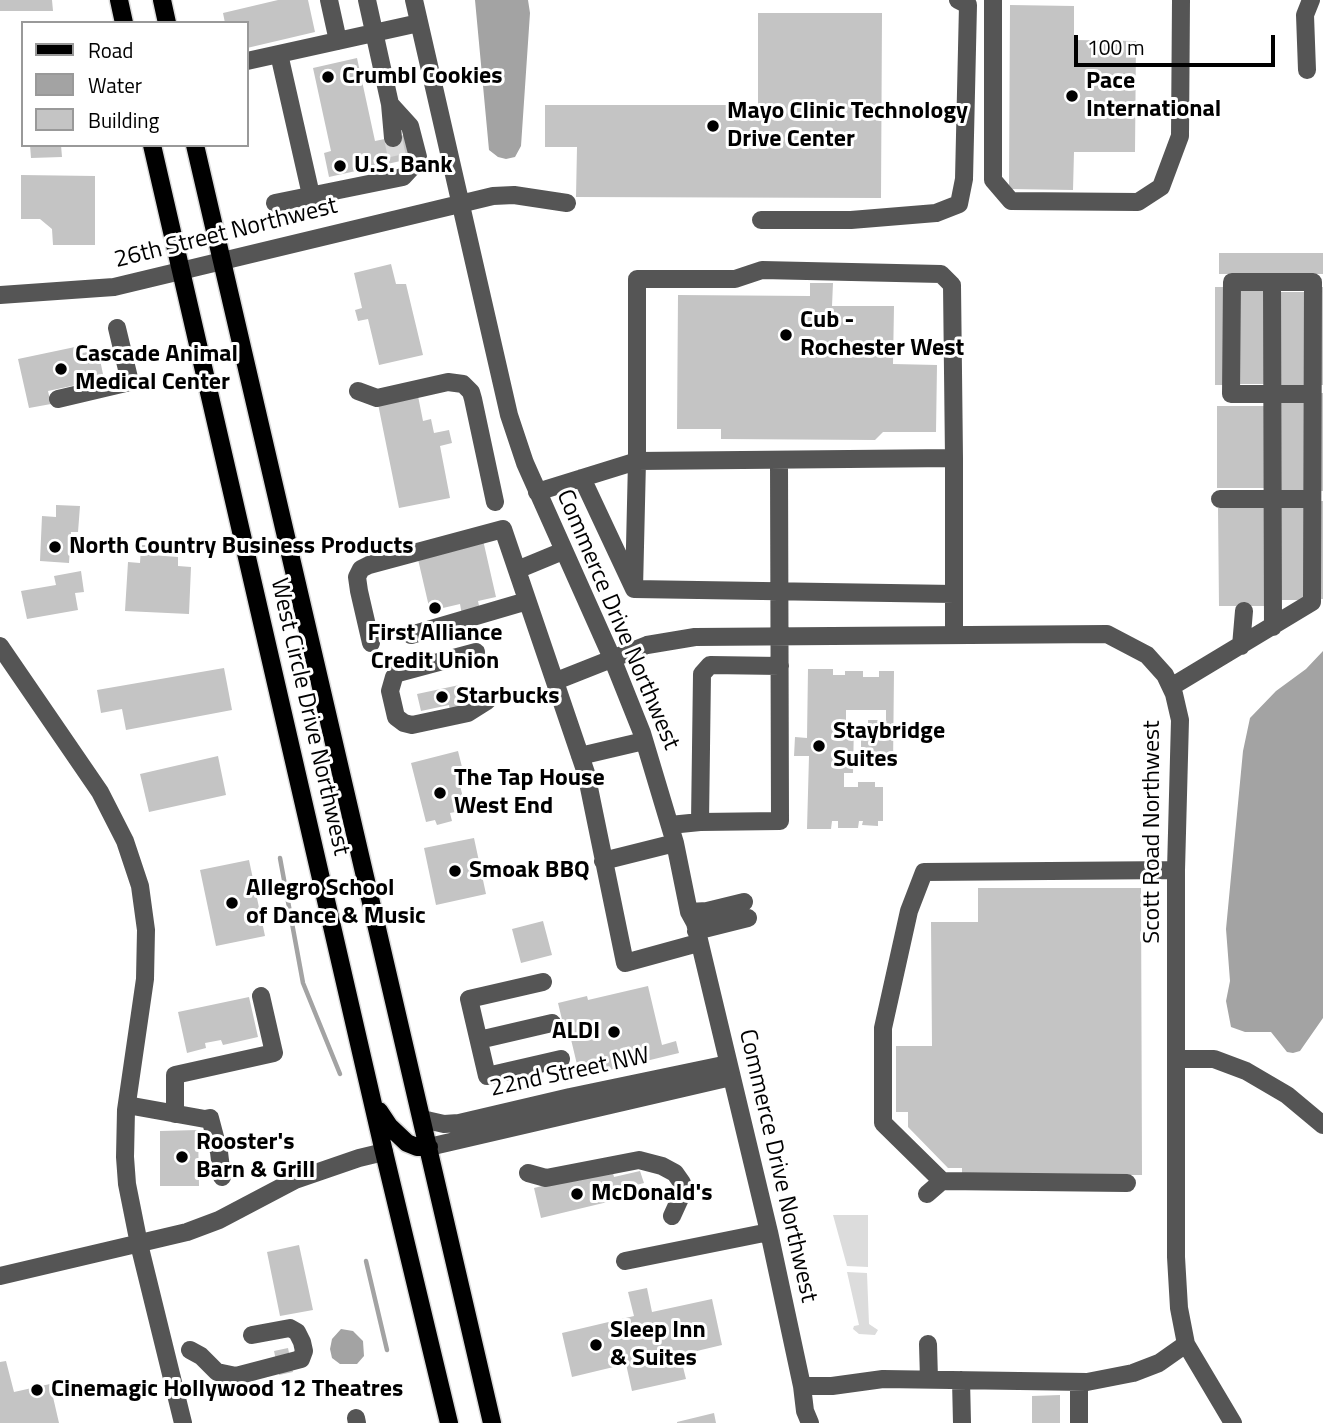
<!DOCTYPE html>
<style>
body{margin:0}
#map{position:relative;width:1323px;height:1423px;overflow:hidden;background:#fff;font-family:"Titillium Web",sans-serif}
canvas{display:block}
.legend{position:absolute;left:21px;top:21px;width:228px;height:126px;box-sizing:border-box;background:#fff;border:2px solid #999;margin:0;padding:9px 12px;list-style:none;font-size:21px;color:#000}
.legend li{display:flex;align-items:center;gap:14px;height:35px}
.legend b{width:35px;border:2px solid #999}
.scale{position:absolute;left:1074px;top:35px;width:201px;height:32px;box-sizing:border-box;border:4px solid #000;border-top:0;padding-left:9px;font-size:21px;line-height:24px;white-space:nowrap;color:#000;-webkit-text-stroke:5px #fff;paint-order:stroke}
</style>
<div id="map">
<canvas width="1323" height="1423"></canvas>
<ul class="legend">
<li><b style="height:9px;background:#000"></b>Road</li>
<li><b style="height:19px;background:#a3a3a3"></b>Water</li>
<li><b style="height:19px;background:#c4c4c4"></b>Building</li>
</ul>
<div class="scale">100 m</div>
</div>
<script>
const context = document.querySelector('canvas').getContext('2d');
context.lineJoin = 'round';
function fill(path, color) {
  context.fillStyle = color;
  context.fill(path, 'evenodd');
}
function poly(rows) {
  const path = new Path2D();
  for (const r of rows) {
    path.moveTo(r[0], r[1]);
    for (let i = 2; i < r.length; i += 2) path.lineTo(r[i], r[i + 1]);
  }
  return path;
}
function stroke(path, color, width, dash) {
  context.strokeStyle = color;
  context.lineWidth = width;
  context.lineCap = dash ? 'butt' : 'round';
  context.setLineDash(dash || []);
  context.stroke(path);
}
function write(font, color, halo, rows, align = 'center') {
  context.font = font + ' "Titillium Web",sans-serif';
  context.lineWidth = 6;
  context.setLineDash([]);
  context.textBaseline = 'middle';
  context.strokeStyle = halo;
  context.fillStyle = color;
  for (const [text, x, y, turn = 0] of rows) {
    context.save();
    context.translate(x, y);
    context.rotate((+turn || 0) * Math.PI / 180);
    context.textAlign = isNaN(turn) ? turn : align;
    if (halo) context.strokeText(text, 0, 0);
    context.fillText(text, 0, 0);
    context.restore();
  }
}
const green = poly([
 [833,1215,868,1215,868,1267,847,1266],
 [847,1272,867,1273,869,1324,878,1330,875,1335,859,1334,853,1329,854,1326,859,1325]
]);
const water = poly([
 [475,0,528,0,530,13,521,146,515,157,506,159,498,157,489,150],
 [1323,651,1323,1018,1300,1051,1293,1053,1287,1052,1271,1032,1245,1032,1231,1027,1226,1001,1230,981,1226,929,1243,751,1250,718,1276,691,1306,669],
 [341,1329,353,1331,363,1341,364,1356,357,1364,340,1364,332,1358,330,1349,332,1339]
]);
const stream = poly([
 [280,858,303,983,340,1074],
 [366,1261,387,1350]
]);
const building = poly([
 [0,0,52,0,53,11,0,11],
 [278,0,308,0,315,32,247,48,247,23,225,23,223,13],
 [1010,5,1074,6,1074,40,1136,41,1135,152,1074,152,1073,190,1009,189],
 [758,13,882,13,881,198,576,197,577,147,545,147,545,105,758,105],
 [357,58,375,141,409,134,414,158,329,177,324,153,331,151,313,68],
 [30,145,61,145,62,157,31,158],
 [21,175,95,176,95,245,53,245,52,229,40,219,21,219],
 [1219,253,1323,253,1323,274,1219,274],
 [391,264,396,284,406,284,423,355,379,365,368,319,358,321,355,310,362,308,354,273],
 [810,283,833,283,832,306,894,306,893,364,937,365,936,432,883,432,875,440,721,439,721,429,677,429,678,295,810,296],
 [1215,287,1224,287,1224,385,1215,385],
 [1320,287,1323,287,1323,385,1320,385],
 [1239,291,1264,291,1264,384,1239,384],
 [1278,292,1304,292,1304,385,1278,385],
 [75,347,77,354,98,350,104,379,48,391,51,404,29,408,18,359],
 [1319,393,1323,393,1323,491,1319,491],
 [418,396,423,421,431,419,434,433,449,430,452,443,440,446,450,498,399,508,378,404],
 [1278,400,1304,400,1304,494,1279,494],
 [1217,406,1265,406,1265,488,1217,488],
 [1319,501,1323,501,1323,599,1319,599],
 [56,505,80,506,78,532,71,532,69,563,40,561,42,516,56,517],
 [1265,507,1266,606,1219,606,1218,508],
 [1280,507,1306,507,1306,600,1280,600],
 [483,540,496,597,478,601,480,611,462,615,460,604,430,611,417,555],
 [141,545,153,545,152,555,178,557,178,566,191,567,189,614,125,611,128,562,140,563],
 [81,571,84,592,75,593,78,610,27,619,21,591,56,585,54,576],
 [224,668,232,710,126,730,122,709,101,713,97,690],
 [808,669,833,669,833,675,845,675,845,671,863,671,863,677,879,677,879,671,894,671,893,767,864,767,864,752,861,752,861,735,868,735,868,720,886,720,886,710,846,710,846,723,854,723,853,773,844,773,844,787,858,787,858,782,875,782,875,787,883,787,883,821,878,821,878,826,862,825,863,821,859,821,858,828,838,828,838,821,832,821,831,829,807,829,809,756,794,756,795,737,807,738],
 [464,684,468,699,460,701,461,707,450,710,449,705,421,711,417,694],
 [458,751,464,775,458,777,466,810,450,813,452,821,437,825,435,820,426,822,411,763],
 [218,756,226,795,149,812,140,774],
 [474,838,486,894,436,905,424,848],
 [249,860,265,936,216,946,200,870],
 [978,888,1141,888,1142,1175,962,1176,962,1168,948,1168,908,1127,908,1112,896,1112,896,1046,932,1046,931,922,978,922],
 [543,921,552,955,521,963,512,929],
 [648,986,662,1045,676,1041,679,1053,580,1077,569,1031,565,1032,558,1003,587,996,588,1000],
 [249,997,258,1037,223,1045,221,1040,205,1043,206,1048,187,1053,178,1012],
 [198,1130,199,1186,160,1186,160,1131],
 [612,1169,614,1177,640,1171,644,1183,617,1190,620,1199,541,1218,534,1188],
 [299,1245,313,1310,280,1316,267,1252],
 [647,1288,652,1312,712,1299,722,1345,680,1355,686,1379,632,1391,626,1364,572,1377,562,1333,634,1316,628,1292],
 [288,1348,293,1372,279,1375,274,1351],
 [6,1361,14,1392,50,1384,59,1423,0,1423,0,1362],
 [1060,1395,1060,1423,1032,1423,1032,1396],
 [714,1413,716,1423,677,1423,677,1422]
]);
const minorTunnel = poly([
 [393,138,398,162]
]);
const minor = poly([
 [329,0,338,41],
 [367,0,390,104,393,138],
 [414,0,509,415,525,463,612,658,642,733,675,843,689,912,695,923,769,1232,802,1386,805,1411,810,1423],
 [993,0,993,180,1011,201,1138,202,1161,187,1180,136,1181,0],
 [279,54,311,195],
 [247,61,419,23],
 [1307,70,1305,15,1311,0],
 [275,203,403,177,416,163,418,157,410,126,390,104],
 [761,220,851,220,936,213,959,204,964,179,968,5,958,0],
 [1272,282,1273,627],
 [0,295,114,287,493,196,514,195,567,203],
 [358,391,377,398,448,382,463,384,471,392,473,399,495,502],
 [58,399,130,382,117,328],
 [582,478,634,589,954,594],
 [537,492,637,461,954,458,954,635],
 [1220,499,1312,499],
 [517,570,563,551],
 [634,589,637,461,637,279,735,279,762,270,941,274,952,285,954,458],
 [411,635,527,601],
 [371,643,359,591,357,577,361,569,369,565,503,529,586,773,625,963,698,943],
 [0,646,100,792,125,841,140,886,146,930,145,979,126,1110,125,1157,127,1184,139,1244,183,1423],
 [1241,646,1244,611],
 [476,652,398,673,394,677,390,691,396,717,404,723,412,725,468,713,487,701],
 [556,681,647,645,695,637,1107,634,1147,655,1165,675,1174,694,1180,720,1176,870,1176,1257,1179,1308,1186,1344,1233,1423],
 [1171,687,1312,602,1313,282,1232,282,1231,394,1312,394],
 [580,756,644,741],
 [700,822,702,674,710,665,780,666],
 [670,825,700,822,780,821,779,460],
 [603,861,675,843],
 [689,912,707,911,744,902],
 [696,931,748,918],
 [543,982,469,999,487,1076,561,1059],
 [479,1040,552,1023],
 [1177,1059,1214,1059,1246,1071,1287,1095,1323,1125],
 [127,1105,205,1119,210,1118,219,1152,222,1177],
 [175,1114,175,1075,274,1053,261,996],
 [422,1119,444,1124,459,1123,570,1097,728,1064],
 [429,1147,731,1077],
 [528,1173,546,1178,639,1160,662,1166,675,1173,682,1183,682,1194,672,1216],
 [942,1181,1127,1183],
 [927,1194,942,1181,883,1123,883,1028,909,911,924,872,1176,870],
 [625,1261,769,1232],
 [0,1276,187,1232,219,1220,295,1180,359,1158,384,1152],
 [928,1344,929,1379],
 [190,1350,201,1356,217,1372,236,1376,301,1359,304,1351,302,1342,297,1332,290,1328,252,1335],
 [961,1380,962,1423],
 [802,1386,832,1386,883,1379,1087,1382,1133,1373,1159,1363,1186,1344],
 [356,1418,357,1423],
 [1079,1423,1079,1382]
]);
const major = poly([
 [119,0,124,23],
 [162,0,167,23],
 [152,145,384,1152,449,1423],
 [195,145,492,1423],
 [379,1111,389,1126,407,1143,417,1147,429,1147]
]);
const markers = [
 [328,77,7,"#000"],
 [1072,96,7,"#000"],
 [713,126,7,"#000"],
 [340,166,7,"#000"],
 [786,335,7,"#000"],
 [61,369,7,"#000"],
 [55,547,7,"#000"],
 [435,608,7,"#000"],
 [442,697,7,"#000"],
 [819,746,7,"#000"],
 [440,793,7,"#000"],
 [455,871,7,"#000"],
 [232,903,7,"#000"],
 [614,1032,7,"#000"],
 [182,1157,7,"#000"],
 [577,1194,7,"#000"],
 [596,1345,7,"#000"],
 [37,1390,7,"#000"]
];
const poiNames = [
 ["Crumbl Cookies",342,77],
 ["Pace",1086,82],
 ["International",1086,110],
 ["Mayo Clinic Technology",727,112],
 ["Drive Center",727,140],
 ["U.S. Bank",354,166],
 ["Cub -",800,321],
 ["Rochester West",800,349],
 ["Cascade Animal",75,355],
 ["Medical Center",75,383],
 ["North Country Business Products",69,547],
 ["First Alliance",435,634,"center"],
 ["Credit Union",435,662,"center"],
 ["Starbucks",456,697],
 ["Staybridge",833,732],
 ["Suites",833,760],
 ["The Tap House",454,779],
 ["West End",454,807],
 ["Smoak BBQ",469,871],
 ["Allegro School",246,889],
 ["of Dance & Music",246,917],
 ["ALDI",600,1032,"right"],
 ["Rooster's",196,1143],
 ["Barn & Grill",196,1171],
 ["McDonald's",591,1194],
 ["Sleep Inn",610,1331],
 ["& Suites",610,1359],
 ["Cinemagic Hollywood 12 Theatres",51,1390]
];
const streetNames = [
 ["26th Street Northwest",226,234,-14],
 ["Commerce Drive Northwest",617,620,67],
 ["West Circle Drive Northwest",309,717,77],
 ["Scott Road Northwest",1153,832,-90],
 ["22nd Street NW",570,1073,-12],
 ["Commerce Drive Northwest",777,1166,77]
];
fill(green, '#dcdcdc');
fill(water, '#a3a3a3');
stroke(stream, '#a3a3a3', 4.5);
fill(building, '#c4c4c4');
stroke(minorTunnel, '#d9d9d9', 18, [18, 9]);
stroke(major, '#dbdbdb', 21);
stroke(minor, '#555', 18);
stroke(major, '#000', 18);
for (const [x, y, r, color] of markers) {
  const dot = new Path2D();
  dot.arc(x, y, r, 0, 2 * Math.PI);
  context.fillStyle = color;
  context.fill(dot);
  stroke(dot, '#fff', 2.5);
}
write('bold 24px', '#000', '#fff', poiNames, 'left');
write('24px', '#000', '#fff', streetNames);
</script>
